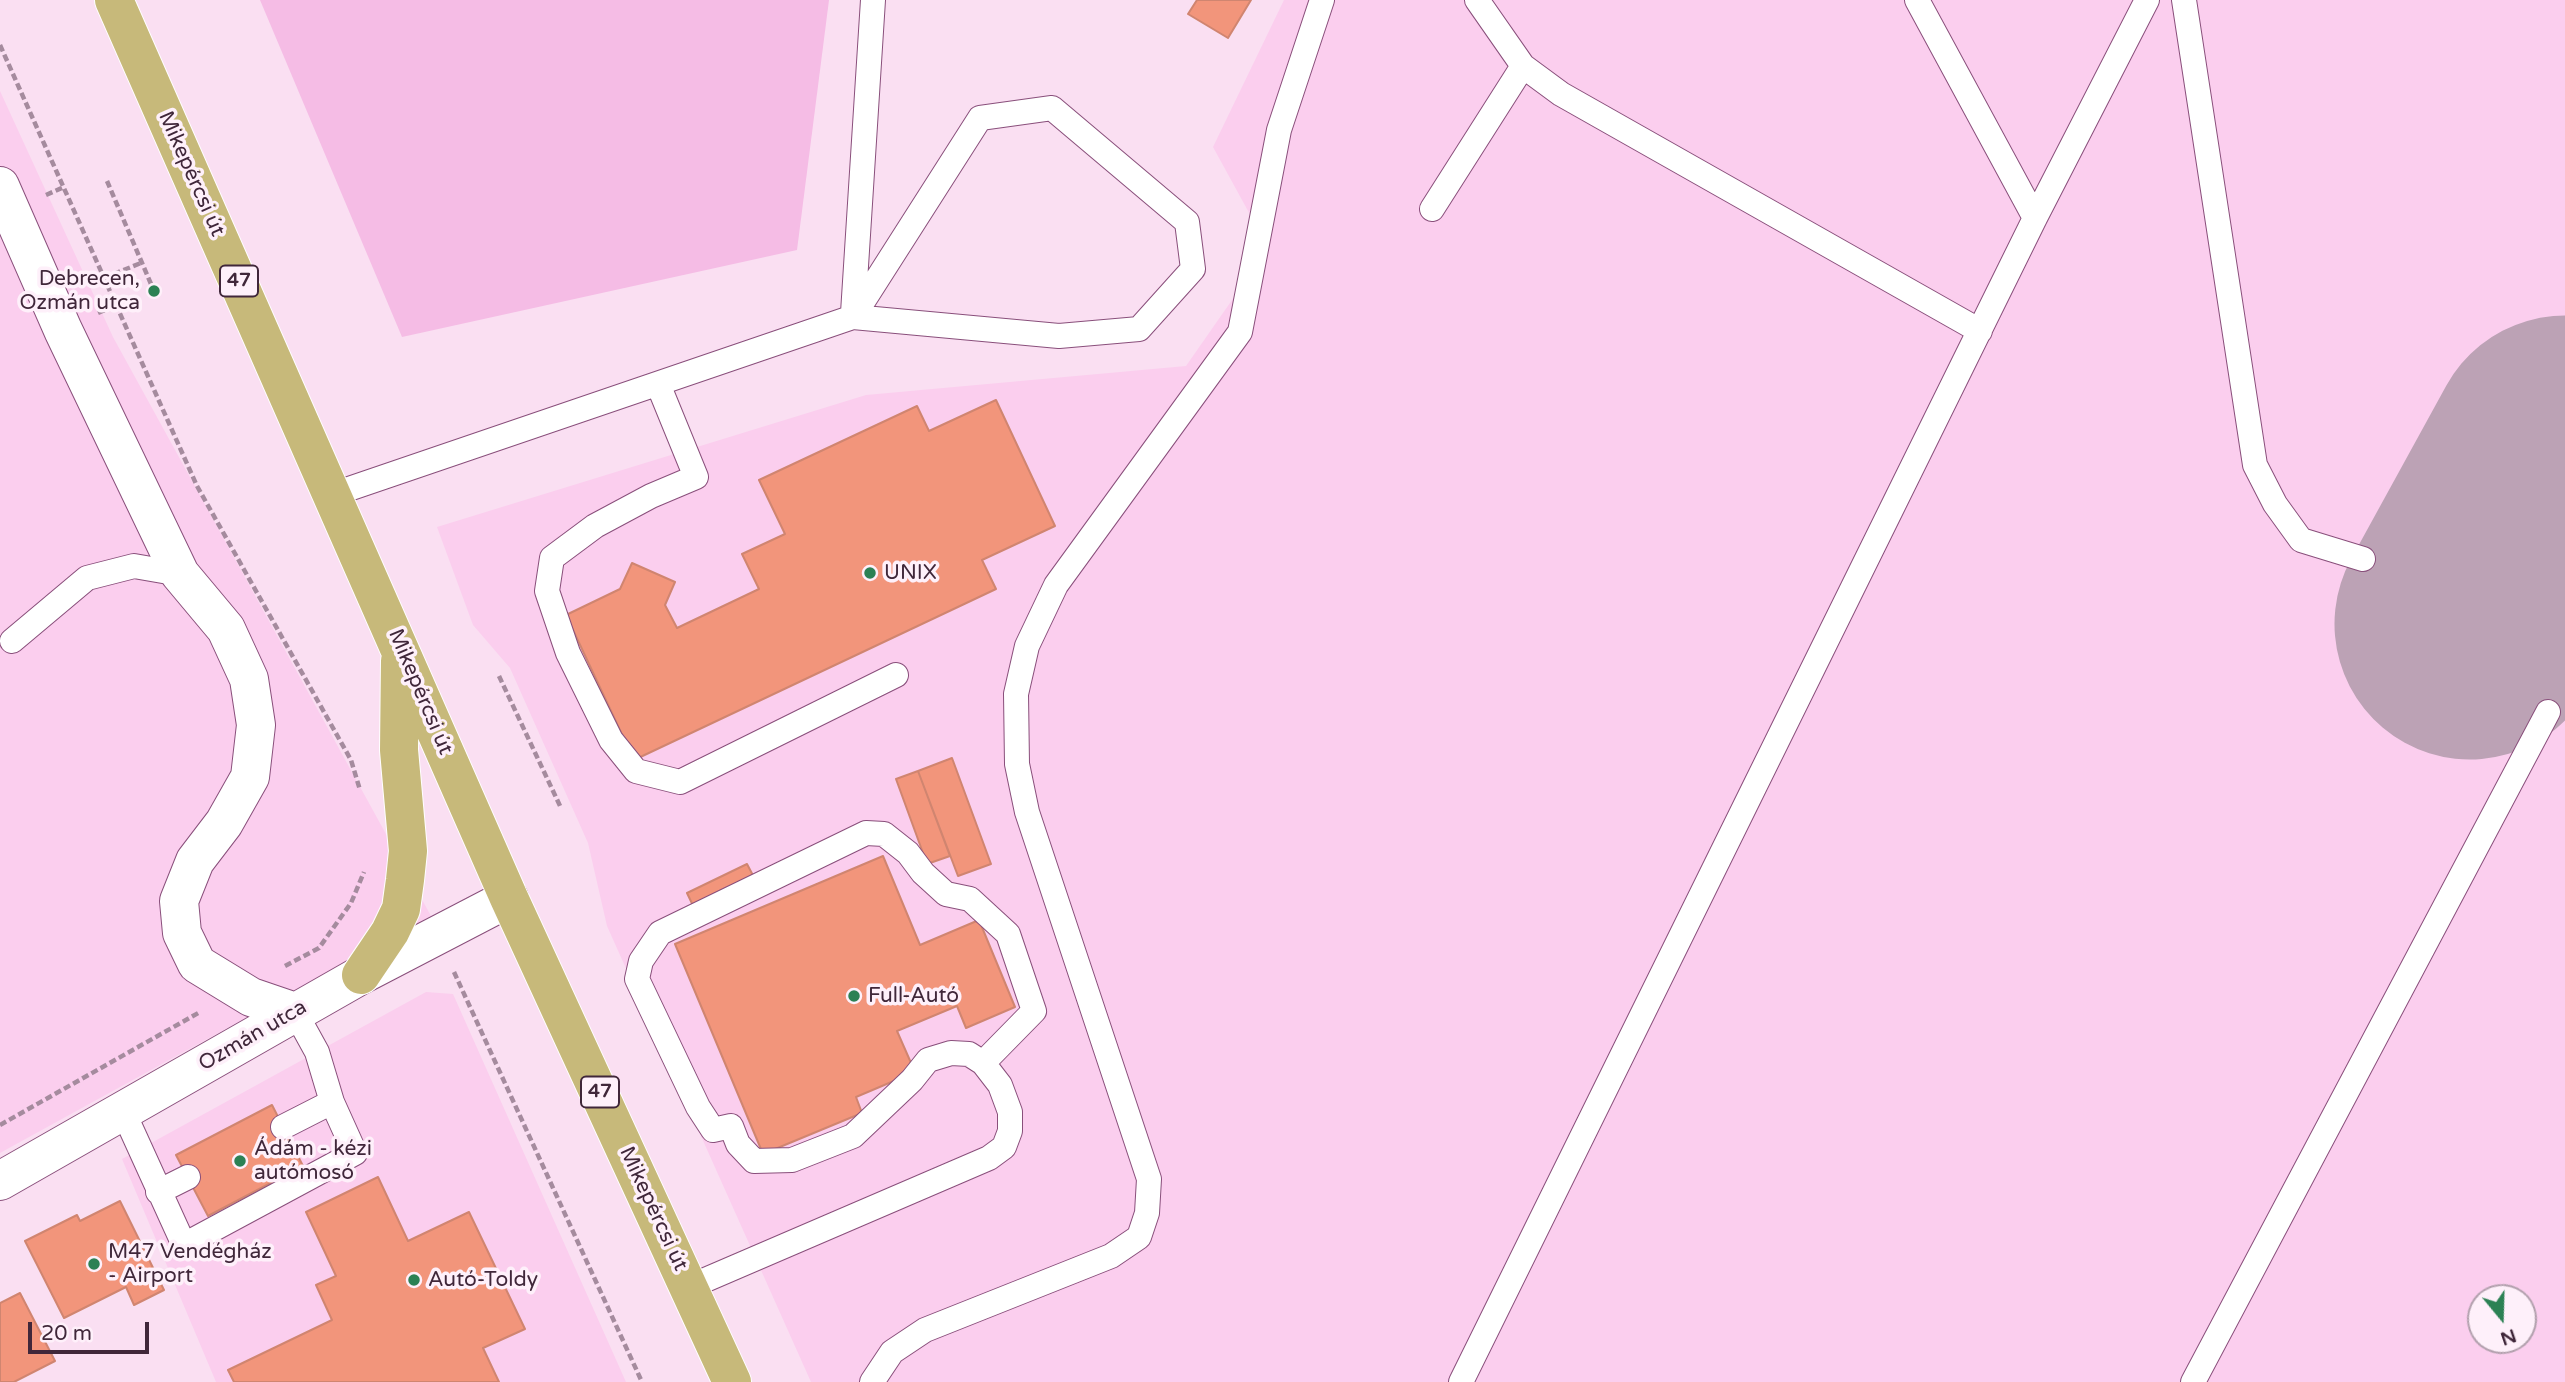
<!DOCTYPE html>
<meta charset="utf-8">
<style>
body{margin:0}
#map{position:relative;width:2565px;height:1382px;overflow:hidden;background:#fadff2;font-family:"Varela Round",sans-serif}
canvas{display:block}
.north{position:absolute;left:2467px;top:1284px;width:70px;height:70px;box-sizing:border-box;background:#fef0fa;border:2px solid #b2a0ad;border-radius:50%;rotate:161deg;font-size:19px;font-weight:700;line-height:28px;text-align:center;color:#40273a}
.north::after{content:'';display:block;margin:auto;width:24px;height:32px;background:#2c8154;clip-path:polygon(50% 0,100% 100%,50% 72%,0 100%)}
.scale{position:absolute;left:28px;top:1322px;width:121px;height:32px;box-sizing:border-box;border:4px solid #40273a;border-top:0;padding-left:9px;font-size:21px;line-height:24px;white-space:nowrap;color:#40273a;-webkit-text-stroke:5px #fef0fa;paint-order:stroke}
</style>
<div id="map">
<canvas width="2565" height="1382"></canvas>
<div class="north">N</div>
<div class="scale">20 m</div>
</div>
<script>
const context = document.querySelector('canvas').getContext('2d');
context.lineJoin = 'round';
function fill(path, color) {
  context.fillStyle = color;
  context.fill(path, 'evenodd');
}
function poly(rows) {
  const path = new Path2D();
  for (const r of rows) {
    path.moveTo(r[0], r[1]);
    for (let i = 2; i < r.length; i += 2) path.lineTo(r[i], r[i + 1]);
  }
  return path;
}
function stroke(path, color, width, dash) {
  context.strokeStyle = color;
  context.lineWidth = width;
  context.lineCap = dash ? 'butt' : 'round';
  context.setLineDash(dash || []);
  context.stroke(path);
}
function write(font, color, halo, rows, align = 'center') {
  context.font = font + ' "Varela Round",sans-serif';
  context.lineWidth = 7;
  context.setLineDash([]);
  context.textBaseline = 'middle';
  context.strokeStyle = halo;
  context.fillStyle = color;
  for (const [text, x, y, turn = 0] of rows) {
    context.save();
    context.translate(x, y);
    context.rotate((+turn || 0) * Math.PI / 180);
    context.textAlign = isNaN(turn) ? turn : align;
    if (halo) context.strokeText(text, 0, 0);
    context.fillText(text, 0, 0);
    context.restore();
  }
}
const built = poly([
 [1284,0,2565,0,2565,1382,811,1382,607,926,588,843,510,668,473,625,437,527,866,395,1186,366,1239,290,1253,220,1213,147],
 [2481,1298,2523,1298,2523,1340,2481,1340],
 [0,91,113,337,431,916,0,1153],
 [426,992,453,994,626,1382,216,1382,122,1159]
]);
const green = poly([
 [260,0,829,0,797,250,402,337]
]);
const taxiway = poly([
 [2556,467,2538,513,2535,551,2544,583,2565,614]
]);
const runway = poly([
 [2470,624,2565,451]
]);
const building = poly([
 [1197,0,1251,0,1228,38,1188,14,1197,0],
 [996,400,1055,526,982,560,996,589,634,760,566,615,620,589,632,563,675,582,665,605,677,628,759,589,742,554,785,534,759,480,917,406,929,431,996,400],
 [952,758,991,864,958,876,918,771,952,758],
 [918,771,950,856,927,864,896,779,918,771],
 [883,856,920,945,979,920,1015,1007,966,1028,957,1006,897,1031,915,1072,856,1097,862,1113,763,1154,675,944,883,856],
 [747,864,757,883,696,912,687,893,747,864],
 [272,1105,303,1166,208,1216,176,1155,272,1105],
 [378,1177,408,1241,469,1212,525,1329,483,1348,499,1382,234,1382,228,1370,332,1320,316,1285,336,1276,306,1212,378,1177],
 [120,1201,164,1290,134,1305,126,1287,64,1318,25,1241,77,1215,80,1221,120,1201],
 [20,1293,55,1361,14,1382,0,1382,0,1303,20,1293]
]);
const path = poly([
 [0,45,197,486,351,760,360,790],
 [107,181,154,291],
 [46,195,64,187],
 [104,278,141,263],
 [98,313,116,305],
 [499,676,561,808],
 [285,966,319,948,351,903,364,872],
 [454,972,642,1382],
 [0,1125,200,1012]
]);
const lane = poly([
 [1477,0,1523,66,1561,94,1980,331],
 [1917,0,2035,218],
 [2184,0,2255,465,2275,504,2301,540,2363,559],
 [1432,209,1523,66],
 [853,313,873,0],
 [658,384,696,477,651,496,595,526,552,558,547,591,568,653,611,740,636,771,680,782,896,675],
 [334,494,853,317,1059,336,1139,329,1193,269,1187,222,1052,108,980,118,853,317],
 [12,641,87,578,134,566,180,574],
 [123,1111,184,1245,355,1153,332,1102,317,1052,295,1012],
 [283,1127,332,1102],
 [158,1192,188,1177],
 [689,1287,989,1158,1004,1147,1010,1131,1010,1112,1000,1085,983,1063,969,1054,951,1053,928,1060,912,1080,853,1136,792,1160,754,1161,738,1144,731,1126,713,1130,698,1107,637,979,641,961,660,933,866,833,884,834,908,853,923,873,946,894,970,899,1008,934,1034,1011,983,1063],
 [872,1382,892,1352,925,1330,1111,1256,1139,1237,1147,1213,1149,1179,1027,812,1017,764,1016,694,1027,646,1056,585,1240,332,1279,130,1322,0],
 [1461,1382,2035,218,2147,0],
 [2193,1382,2548,712]
]);
const street = poly([
 [0,186,63,330,180,574,226,629,249,679,256,725,250,777,224,823,195,861,179,901,182,933,197,964,251,997,295,1012],
 [0,1181,361,975,509,898]
]);
const primary = poly([
 [114,0,509,898,732,1382],
 [361,975,390,932,401,909,405,880,408,851,399,750,400,661]
]);
const markers = [
 [154,291,7,"#2c8154"],
 [870,573,7,"#2c8154"],
 [854,996,7,"#2c8154"],
 [240,1161,7,"#2c8154"],
 [94,1264,7,"#2c8154"],
 [414,1280,7,"#2c8154"]
];
const shields = [
 [239,281,38],
 [600,1092,38]
];
const shieldNames = [
 ["47",239,281],
 ["47",600,1092]
];
const streetNames = [
 ["Mikepércsi út",191,174,66],
 ["Mikepércsi út",420,692,67],
 ["Ozmán utca",253,1036,-30],
 ["Mikepércsi út",653,1209,65]
];
const poiNames = [
 ["Debrecen,",140,279,"right"],
 ["Ozmán utca",140,303,"right"],
 ["UNIX",884,573],
 ["Full-Autó",868,996],
 ["Ádám - kézi",254,1149],
 ["autómosó",254,1173],
 ["M47 Vendégház",108,1252],
 ["- Airport",108,1276],
 ["Autó-Toldy",428,1280]
];
fill(built, '#fbceee');
fill(green, '#f5bce5');
stroke(taxiway, '#bca2b5', 108);
stroke(runway, '#bca2b5', 271);
fill(building, '#f2957b');
stroke(building, '#d08570', 2);
stroke(lane, '#894f7b', 26);
stroke(street, '#894f7b', 40);
stroke(primary, '#fff', 40);
stroke(path, '#a58b9e', 4.5, [7, 3.5]);
stroke(lane, '#fff', 24);
stroke(street, '#fff', 38);
stroke(primary, '#c7b97a', 38);
for (const [x, y, r, color] of markers) {
  const dot = new Path2D();
  dot.arc(x, y, r, 0, 2 * Math.PI);
  context.fillStyle = color;
  context.fill(dot);
  stroke(dot, '#fef0fa', 2.5);
}
for (const [x, y, w] of shields) {
  const box = new Path2D();
  box.roundRect(x - w / 2, y - 15.5, w, 31, 5);
  context.fillStyle = '#fef0fa';
  context.fill(box);
  stroke(box, '#40273a', 2);
}
write('bold 19px', '#40273a', null, shieldNames);
write('21px', '#40273a', '#fef0fa', streetNames);
write('21px', '#40273a', '#fef0fa', poiNames, 'left');
</script>
